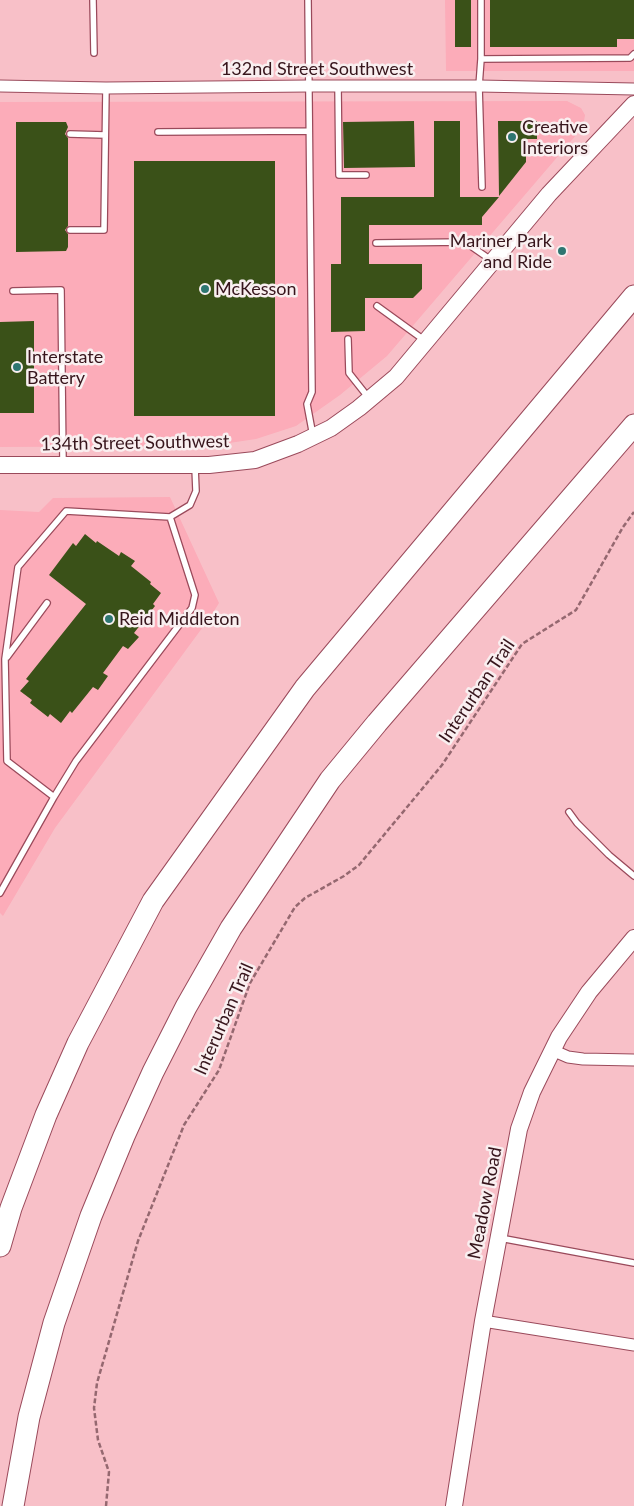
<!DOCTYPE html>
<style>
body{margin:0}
canvas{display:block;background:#f8c0c8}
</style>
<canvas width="634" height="1506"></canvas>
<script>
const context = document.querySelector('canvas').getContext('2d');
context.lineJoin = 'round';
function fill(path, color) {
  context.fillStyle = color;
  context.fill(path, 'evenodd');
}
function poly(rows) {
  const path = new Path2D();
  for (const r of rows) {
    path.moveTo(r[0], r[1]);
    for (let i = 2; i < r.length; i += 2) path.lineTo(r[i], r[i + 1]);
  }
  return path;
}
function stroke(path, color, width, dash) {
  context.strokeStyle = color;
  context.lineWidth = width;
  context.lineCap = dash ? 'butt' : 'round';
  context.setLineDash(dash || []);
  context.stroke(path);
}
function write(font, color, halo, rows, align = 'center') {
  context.font = font + ' Lato,sans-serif';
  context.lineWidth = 5;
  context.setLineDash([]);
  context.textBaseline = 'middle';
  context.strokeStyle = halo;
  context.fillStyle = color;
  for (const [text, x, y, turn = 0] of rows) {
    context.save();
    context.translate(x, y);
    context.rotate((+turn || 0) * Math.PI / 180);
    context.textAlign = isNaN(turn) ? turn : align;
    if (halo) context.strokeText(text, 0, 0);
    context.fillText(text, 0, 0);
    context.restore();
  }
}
const built = poly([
 [445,0,634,0,634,71,446,71],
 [567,101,581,108,585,115,583,127,387,356,340,395,296,426,256,439,209,446,0,447,0,102],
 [170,497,219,603,211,616,55,828,3,916,0,913,0,510,39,512,53,498]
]);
const building = poly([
 [455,0,471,0,471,47,455,47],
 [490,0,634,0,634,39,617,39,617,47,490,47],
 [414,121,415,167,344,168,343,122],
 [434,121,460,121,460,197,499,197,482,217,482,225,369,225,369,264,422,264,422,289,413,298,365,298,365,331,331,332,331,264,341,264,341,197,434,197],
 [498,121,537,121,537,139,526,139,526,162,499,196],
 [16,122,66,122,68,127,65,134,68,138,68,226,65,230,68,234,68,247,66,251,16,252],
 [134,161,275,161,275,416,134,416],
 [34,321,34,413,0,413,0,322],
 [85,534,96,543,97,541,119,556,121,552,135,561,131,566,151,582,150,584,161,593,153,604,155,606,134,633,139,637,128,649,123,646,103,673,108,676,98,690,93,687,72,713,70,711,61,723,50,714,48,717,30,703,32,700,20,691,29,681,26,679,86,604,49,575,73,543,76,546]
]);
const path = poly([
 [106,1506,109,1472,98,1440,94,1408,97,1383,138,1241,184,1125,219,1070,250,983,295,907,305,898,344,876,359,865,442,765,522,644,576,610,623,527,634,512]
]);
const lane = poly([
 [93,0,94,53],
 [308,0,312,392,307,404,313,436],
 [481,0,481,59,630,58,634,54],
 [481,59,479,86,482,187],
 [338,86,339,175,366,175],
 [158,132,309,131],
 [70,134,105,135],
 [70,230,104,230,106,88],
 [376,243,465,242,491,260],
 [13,291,61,290,63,463],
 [377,306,424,340],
 [348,339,349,373,368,397],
 [170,517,190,505,196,491,195,467],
 [7,657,47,603],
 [569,812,577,823,609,855,634,876],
 [0,893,54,797,76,761,192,608,195,595,170,517,66,511,18,567,5,659,7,761,54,797],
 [500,1238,634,1263]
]);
const street = poly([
 [0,86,106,88,309,86,479,86,634,89],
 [552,1050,568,1057,583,1059,634,1060],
 [483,1321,634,1345]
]);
const secondary = poly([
 [0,465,209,465,255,460,298,444,331,428,359,408,396,377,549,194,634,104],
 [454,1506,483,1321,519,1129,532,1092,559,1037,589,992,634,938]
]);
const highway = poly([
 [0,1246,11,1208,46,1115,78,1043,153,901,305,688,634,296],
 [13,1506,29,1417,54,1323,91,1216,124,1136,153,1072,186,1007,231,928,330,780,377,723,634,425]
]);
const markers = [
 [512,137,5,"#2e7671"],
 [562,251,5,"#2e7671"],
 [205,289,5,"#2e7671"],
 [17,367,5,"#2e7671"],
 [109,619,5,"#2e7671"]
];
const streetNames = [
 ["132nd Street Southwest",317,69],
 ["134th Street Southwest",135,443,-1],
 ["Interurban Trail",477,691,-56],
 ["Interurban Trail",224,1019,-66],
 ["Meadow Road",485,1203,-79]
];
const poiNames = [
 ["Creative",522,127],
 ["Interiors",522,148],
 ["Mariner Park",552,241,"right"],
 ["and Ride",552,262,"right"],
 ["McKesson",215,289],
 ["Interstate",27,357],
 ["Battery",27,378],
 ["Reid Middleton",119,619]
];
fill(built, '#fcacb9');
fill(building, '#3a5118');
stroke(lane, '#9a4a5b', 8);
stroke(street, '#9a4a5b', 13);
stroke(secondary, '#9a4a5b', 18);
stroke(highway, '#9a4a5b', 23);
stroke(path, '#956870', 2.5, [5, 2.5]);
stroke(lane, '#fff', 5.5);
stroke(street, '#fff', 11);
stroke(secondary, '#fff', 16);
stroke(highway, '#fff', 21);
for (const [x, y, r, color] of markers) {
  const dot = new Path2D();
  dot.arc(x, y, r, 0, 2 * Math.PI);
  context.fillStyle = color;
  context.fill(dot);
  stroke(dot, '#f9eff0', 2);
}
write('18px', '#37151c', '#f9eff0', streetNames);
write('18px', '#37151c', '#f9eff0', poiNames, 'left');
</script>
